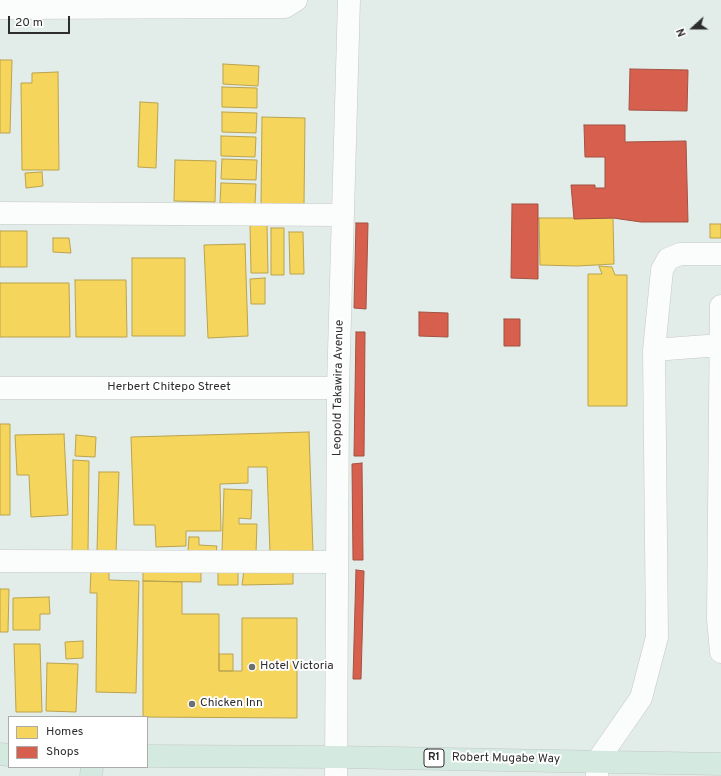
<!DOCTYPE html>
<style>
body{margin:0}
#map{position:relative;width:721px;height:776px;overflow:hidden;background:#e2ece8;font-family:Overpass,sans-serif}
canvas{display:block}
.legend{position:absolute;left:8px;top:716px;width:140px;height:52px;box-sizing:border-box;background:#fff;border:1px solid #ababab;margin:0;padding:5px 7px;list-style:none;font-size:12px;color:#2d2d2d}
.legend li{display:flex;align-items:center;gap:8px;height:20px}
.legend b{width:20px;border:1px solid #ababab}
.north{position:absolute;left:673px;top:8px;width:40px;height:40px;-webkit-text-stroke:3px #fff;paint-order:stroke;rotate:249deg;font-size:11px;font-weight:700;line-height:16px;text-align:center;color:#2d2d2d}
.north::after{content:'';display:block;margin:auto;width:14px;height:18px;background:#2d2d2d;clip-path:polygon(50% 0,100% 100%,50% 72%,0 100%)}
.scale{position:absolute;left:8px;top:16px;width:62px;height:18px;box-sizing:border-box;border:2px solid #2d2d2d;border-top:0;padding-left:5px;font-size:12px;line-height:14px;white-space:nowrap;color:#2d2d2d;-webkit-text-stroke:3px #fff;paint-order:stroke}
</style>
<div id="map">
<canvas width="721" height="776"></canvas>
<ul class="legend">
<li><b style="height:11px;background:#f6d55c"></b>Homes</li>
<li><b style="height:11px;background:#d6604d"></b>Shops</li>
</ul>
<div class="north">N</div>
<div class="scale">20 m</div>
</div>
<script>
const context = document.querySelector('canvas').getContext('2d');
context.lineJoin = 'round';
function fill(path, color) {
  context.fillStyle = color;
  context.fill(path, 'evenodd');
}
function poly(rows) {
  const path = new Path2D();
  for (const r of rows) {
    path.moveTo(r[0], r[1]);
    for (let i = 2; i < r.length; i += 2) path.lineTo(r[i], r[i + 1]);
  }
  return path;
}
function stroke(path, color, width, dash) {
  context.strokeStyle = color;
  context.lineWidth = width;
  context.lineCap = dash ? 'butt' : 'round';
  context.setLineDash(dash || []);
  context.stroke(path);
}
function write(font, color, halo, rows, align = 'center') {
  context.font = font + ' Overpass,sans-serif';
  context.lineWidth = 4;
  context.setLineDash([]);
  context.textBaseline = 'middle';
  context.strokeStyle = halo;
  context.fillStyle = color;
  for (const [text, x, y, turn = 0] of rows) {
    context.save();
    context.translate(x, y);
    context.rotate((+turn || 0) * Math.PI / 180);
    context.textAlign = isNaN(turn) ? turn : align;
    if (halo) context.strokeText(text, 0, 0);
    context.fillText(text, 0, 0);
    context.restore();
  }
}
const homes = poly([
 [0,60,12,60,10,133,0,133,0,60],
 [223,64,259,66,258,86,223,84,223,64],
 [58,72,59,170,22,170,21,83,32,83,32,73,58,72],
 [222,87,257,88,257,108,222,107,222,87],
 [140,102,158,103,156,168,138,167,140,102],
 [222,112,257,113,256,133,222,132,222,112],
 [262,117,305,118,304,204,261,204,262,117],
 [221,136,256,137,255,157,221,156,221,136],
 [222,159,257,160,256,180,221,179,222,159],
 [175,160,216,161,215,202,174,201,175,160],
 [42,172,43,186,26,188,25,173,42,172],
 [221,183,256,184,255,204,220,203,221,183],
 [539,218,613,218,614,264,577,266,540,265,539,218],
 [710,224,721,224,721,238,710,238,710,224],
 [250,225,267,225,268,273,251,273,250,225],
 [271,228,284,228,284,275,271,275,271,228],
 [0,231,27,231,27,267,0,267,0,231],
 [289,232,303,232,304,274,290,274,289,232],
 [53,238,69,238,71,253,53,252,53,238],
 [245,244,248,336,208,338,204,245,245,244],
 [132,258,185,258,185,336,132,336,132,258],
 [599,266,612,267,615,275,627,275,627,406,588,406,588,274,602,274,599,266],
 [265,278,265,304,251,304,250,279,265,278],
 [75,280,126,280,127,337,76,337,75,280],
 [0,283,69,283,70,337,0,337,0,283],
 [0,424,10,424,10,515,0,515,0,424],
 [309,432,313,552,270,553,267,467,248,467,248,483,220,484,221,531,186,531,186,546,156,547,155,525,134,525,131,437,309,432],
 [64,434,68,515,31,517,29,475,17,475,15,435,64,434],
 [76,435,96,437,95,457,75,456,76,435],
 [73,460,89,461,88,552,72,551,73,460],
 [99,472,119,472,116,552,97,551,99,472],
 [224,489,252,490,251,519,239,518,239,524,257,524,256,553,222,552,224,489],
 [189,537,199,537,199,545,217,546,216,553,188,551,189,537],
 [143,568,201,568,201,582,143,581,143,568],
 [218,569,238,569,238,585,218,585,218,569],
 [293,569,293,584,242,585,244,570,293,569],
 [91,570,109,570,109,580,139,581,136,693,96,692,97,593,90,593,91,570],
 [143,581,182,582,182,614,219,614,219,671,242,671,242,618,297,618,297,718,143,717,143,581],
 [0,589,9,589,8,632,0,632,0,589],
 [49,597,50,614,40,614,40,630,13,630,13,598,49,597],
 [83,641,83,658,66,659,65,642,83,641],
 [14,644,40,644,42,712,16,712,14,644],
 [219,654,233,654,233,671,219,671,219,654],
 [47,663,78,664,76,712,46,711,47,663]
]);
const shops = poly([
 [630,69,688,70,687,111,629,110,630,69],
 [584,125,625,125,625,142,686,141,688,222,641,222,613,218,574,219,571,185,595,185,595,188,605,188,605,157,585,157,584,125],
 [512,204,538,204,538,279,511,278,512,204],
 [356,223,368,223,366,309,354,308,356,223],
 [419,312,448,313,448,337,419,336,419,312],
 [504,319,520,319,520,346,504,346,504,319],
 [356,332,365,332,364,456,354,456,356,332],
 [362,463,363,560,353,560,352,464,362,463],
 [356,570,364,571,361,679,353,679,356,570]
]);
const minor = poly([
 [0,8,285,7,296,0],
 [0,213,343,215],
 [721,306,718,619,721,652],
 [654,350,720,345],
 [0,388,338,388],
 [0,561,337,562],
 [336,776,338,388,349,0],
 [597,776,598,760,641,698,657,637,654,350,662,270,668,259,680,254,721,254]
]);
const highway = poly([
 [0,754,9,755],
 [147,756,336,757,721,764],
 [91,776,92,767]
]);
const markers = [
 [252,667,4,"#6c706e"],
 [192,704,4,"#6c706e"]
];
const shields = [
 [434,758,20]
];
const shieldNames = [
 ["R1",434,758]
];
const streetNames = [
 ["Herbert Chitepo Street",169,388],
 ["Leopold Takawira Avenue",339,388,-89],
 ["Robert Mugabe Way",506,759,1]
];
const poiNames = [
 ["Hotel Victoria",260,667],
 ["Chicken Inn",200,704]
];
fill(homes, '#f6d55c');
stroke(homes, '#baa34e', 1);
fill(shops, '#d6604d');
stroke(shops, '#a35143', 1);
stroke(minor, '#c7c9c8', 23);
stroke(highway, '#c3c6c5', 23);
stroke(minor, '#fbfcfc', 22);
stroke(highway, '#d4eae0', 22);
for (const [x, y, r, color] of markers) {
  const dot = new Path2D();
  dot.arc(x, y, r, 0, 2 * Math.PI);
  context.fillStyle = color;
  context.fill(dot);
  stroke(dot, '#fff', 1.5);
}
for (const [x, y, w] of shields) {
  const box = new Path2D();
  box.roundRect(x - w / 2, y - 9, w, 18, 3);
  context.fillStyle = '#fff';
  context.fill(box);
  stroke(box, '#2d2d2d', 1);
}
write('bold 11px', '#2d2d2d', null, shieldNames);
write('12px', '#2d2d2d', '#fff', streetNames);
write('12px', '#2d2d2d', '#fff', poiNames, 'left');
</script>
